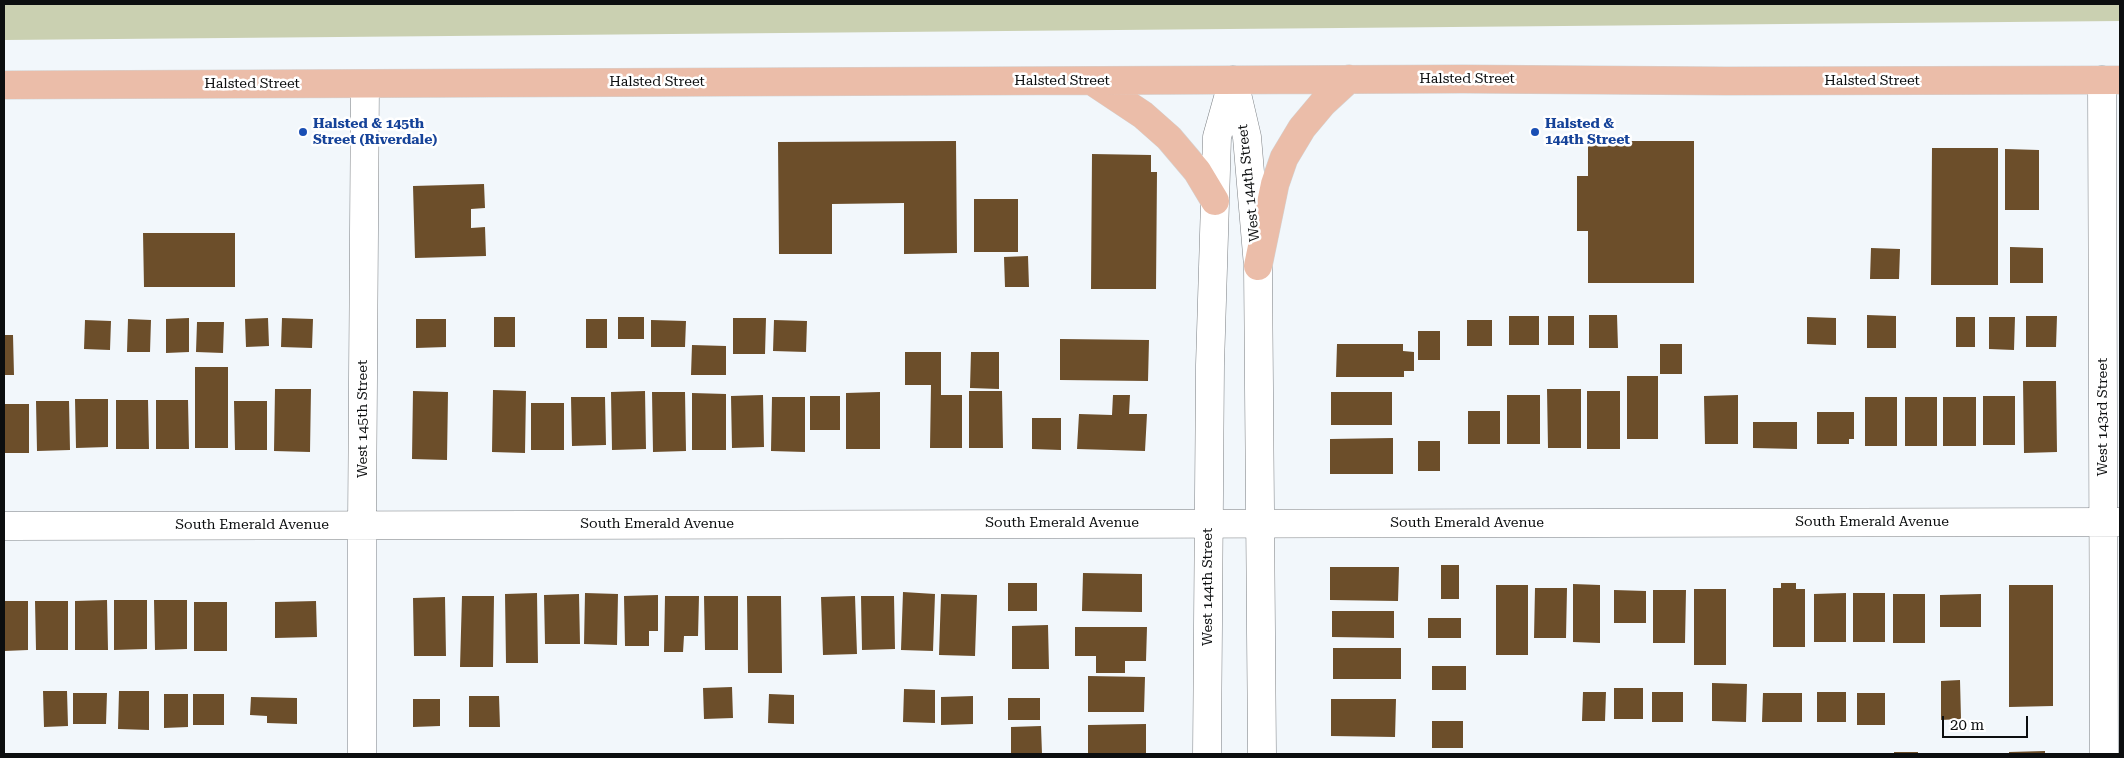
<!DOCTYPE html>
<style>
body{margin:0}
#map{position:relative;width:2124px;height:758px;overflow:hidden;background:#f2f7fb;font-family:"Roboto Serif",serif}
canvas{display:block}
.frame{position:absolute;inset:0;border:5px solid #0c0e0f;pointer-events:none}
.scale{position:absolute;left:1942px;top:716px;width:86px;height:22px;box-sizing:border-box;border:2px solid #0c0e0f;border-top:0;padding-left:6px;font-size:15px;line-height:18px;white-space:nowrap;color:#0c0e0f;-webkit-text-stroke:4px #fff;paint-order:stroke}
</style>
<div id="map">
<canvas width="2124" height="758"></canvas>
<div class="frame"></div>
<div class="scale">20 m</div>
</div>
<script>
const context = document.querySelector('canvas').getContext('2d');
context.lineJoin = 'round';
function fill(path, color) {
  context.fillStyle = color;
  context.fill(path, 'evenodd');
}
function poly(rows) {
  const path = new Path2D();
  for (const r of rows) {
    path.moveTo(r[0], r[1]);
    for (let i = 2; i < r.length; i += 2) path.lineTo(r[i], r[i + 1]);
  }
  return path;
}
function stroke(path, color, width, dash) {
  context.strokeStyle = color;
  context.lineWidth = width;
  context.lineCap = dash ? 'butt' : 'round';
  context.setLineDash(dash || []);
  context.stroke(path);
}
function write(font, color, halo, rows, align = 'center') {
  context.font = font + ' "Roboto Serif",serif';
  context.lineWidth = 5;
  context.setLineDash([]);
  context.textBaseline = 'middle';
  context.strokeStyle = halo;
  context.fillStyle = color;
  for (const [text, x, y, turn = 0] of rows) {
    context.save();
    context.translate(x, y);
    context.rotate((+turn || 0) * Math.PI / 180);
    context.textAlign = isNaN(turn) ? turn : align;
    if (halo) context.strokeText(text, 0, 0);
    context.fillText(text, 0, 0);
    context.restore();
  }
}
const green = poly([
 [4,4,2120,4,2120,21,4,40]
]);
const building = poly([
 [956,141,957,253,904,254,904,203,832,204,832,254,779,254,778,142],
 [1588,141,1694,141,1694,283,1588,283,1588,231,1577,231,1577,176,1588,176],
 [1932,148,1998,148,1998,285,1931,285],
 [2005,149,2039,150,2039,210,2005,210],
 [1092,154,1151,155,1151,172,1157,172,1156,289,1091,289],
 [484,184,485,208,471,209,471,228,485,227,486,256,415,258,413,186],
 [974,199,1018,199,1018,252,974,252],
 [143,233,235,233,235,287,144,287],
 [2010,247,2043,248,2043,283,2010,283],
 [1871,248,1900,249,1899,279,1870,279],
 [1028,256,1029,287,1005,287,1004,257],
 [1589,315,1617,315,1618,348,1589,348],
 [1867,315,1896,316,1896,348,1867,348],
 [1509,316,1539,316,1539,345,1509,345],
 [1548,316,1574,316,1574,345,1548,345],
 [2026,316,2057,316,2056,347,2026,347],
 [494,317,515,317,515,347,494,347],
 [618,317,644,317,644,339,618,339],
 [1807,317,1836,318,1836,345,1807,344],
 [1956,317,1975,317,1975,347,1956,347],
 [1989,317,2015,317,2014,350,1989,349],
 [189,318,189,352,166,353,166,319],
 [268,318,269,346,246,347,245,319],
 [282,318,313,319,312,348,281,347],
 [733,318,766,318,765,354,733,354],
 [128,319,151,320,150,352,127,352],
 [416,319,446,319,446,347,416,348],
 [586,319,607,319,607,348,586,348],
 [85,320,111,321,110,350,84,349],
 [651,320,686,321,685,347,651,347],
 [774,320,807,321,806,352,773,351],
 [1467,320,1492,320,1492,346,1467,346],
 [197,322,224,322,223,353,196,352],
 [1418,331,1440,331,1440,360,1418,360],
 [4,335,13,335,14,375,4,375],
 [1060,339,1149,340,1148,381,1060,380],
 [1337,344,1403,344,1403,351,1414,352,1414,371,1404,371,1404,377,1336,377],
 [1660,344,1682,344,1682,374,1660,374],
 [692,345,726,346,726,375,691,375],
 [905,352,941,352,941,395,962,395,962,448,930,448,931,385,905,385],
 [971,352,999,352,999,389,970,388],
 [195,367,228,367,228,448,195,448],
 [1627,376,1658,376,1658,439,1627,439],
 [2023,381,2056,381,2057,452,2024,453],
 [275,389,311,389,310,452,274,451],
 [1547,389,1581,389,1581,448,1548,448],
 [493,390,526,391,525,453,492,452],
 [413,391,448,392,447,460,412,459],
 [645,391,646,449,612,450,611,392],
 [969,391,1002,391,1003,448,969,448],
 [1587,391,1620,391,1620,449,1587,449],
 [652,392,685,392,686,451,653,452],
 [880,392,880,449,846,449,846,393],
 [1331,392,1392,392,1392,425,1331,425],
 [692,393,726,394,726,450,692,450],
 [763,395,764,447,732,448,731,396],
 [1113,395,1130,395,1129,414,1147,414,1145,451,1077,449,1079,414,1112,415],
 [1507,395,1540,395,1540,444,1507,444],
 [1738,395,1738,444,1705,444,1704,396],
 [810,396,840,396,840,430,810,430],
 [1983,396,2015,396,2015,445,1983,445],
 [571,397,605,397,606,445,572,446],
 [772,397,805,397,805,452,771,451],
 [1865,397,1897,397,1897,446,1865,446],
 [1905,397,1937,397,1937,446,1905,446],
 [1943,397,1976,397,1976,446,1943,446],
 [75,399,108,399,108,447,76,448],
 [116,400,148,400,149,449,116,449],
 [156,400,188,400,189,449,156,449],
 [36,401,69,401,70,450,37,451],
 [234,401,267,401,267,450,235,450],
 [531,403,564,403,564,450,531,450],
 [4,404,29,404,29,453,4,453],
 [1468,411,1500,411,1500,444,1468,444],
 [1817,412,1854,412,1854,439,1849,439,1849,444,1817,444],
 [1032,418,1061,418,1061,450,1032,449],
 [1753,422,1797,422,1797,449,1753,448],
 [1393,438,1393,474,1330,474,1330,439],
 [1418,441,1440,441,1440,471,1418,471],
 [1441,565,1459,565,1459,599,1441,599],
 [1330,567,1399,567,1398,601,1330,600],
 [1083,573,1142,574,1142,612,1082,611],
 [1008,583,1037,583,1037,611,1008,611],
 [1781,583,1796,583,1796,589,1805,589,1805,647,1773,647,1773,588,1781,588],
 [1573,584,1600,585,1600,643,1573,642],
 [1496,585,1528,585,1528,655,1496,655],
 [2009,585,2053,585,2053,706,2009,707],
 [1535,588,1567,588,1566,638,1534,638],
 [1694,589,1726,589,1726,665,1694,665],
 [1614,590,1646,591,1646,623,1614,623],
 [1653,590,1686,590,1685,643,1653,643],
 [903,592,935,594,933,651,901,650],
 [537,593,538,663,506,663,505,594],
 [585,593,618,594,617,645,584,644],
 [1846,593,1846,642,1814,642,1814,594],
 [1853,593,1885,593,1885,642,1853,642],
 [579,594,580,644,545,644,544,595],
 [941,594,977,595,975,656,939,655],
 [1893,594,1925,594,1925,643,1893,643],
 [1981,594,1981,627,1940,627,1940,595],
 [658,595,658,631,649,631,649,646,625,646,624,596],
 [462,596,494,596,493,667,460,667],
 [665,596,699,596,698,636,684,636,683,652,664,652],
 [704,596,738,596,738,650,705,650],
 [747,596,781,596,782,673,748,673],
 [855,596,857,654,823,655,821,597],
 [861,596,894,596,895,649,862,650],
 [445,597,446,656,414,656,413,598],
 [107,600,108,650,75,650,75,601],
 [114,600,147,600,147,649,114,650],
 [154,600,187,600,187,649,155,650],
 [4,601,28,601,28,650,4,651],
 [35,601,68,601,68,650,36,650],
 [316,601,317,637,275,638,275,602],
 [194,602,227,602,227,651,194,651],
 [1332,611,1394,611,1394,638,1332,637],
 [1428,618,1461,618,1461,638,1428,638],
 [1048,625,1049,669,1012,669,1012,626],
 [1075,627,1147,627,1146,661,1125,661,1125,673,1096,673,1096,656,1075,656],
 [1333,648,1401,648,1401,679,1333,679],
 [1432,666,1466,666,1466,690,1432,690],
 [1088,676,1145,677,1144,712,1088,712],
 [1960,680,1961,719,1941,720,1941,681],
 [1712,683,1747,684,1746,722,1712,721],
 [732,687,733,718,704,719,703,688],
 [1614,688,1643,688,1643,719,1614,719],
 [904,689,935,690,935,723,903,722],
 [43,691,67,691,68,726,44,727],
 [119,691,149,691,149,730,118,729],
 [1583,692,1606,692,1605,721,1582,721],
 [1652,692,1683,692,1683,722,1652,722],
 [1817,692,1846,692,1846,722,1817,722],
 [73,693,107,693,106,724,73,724],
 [1763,693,1802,693,1802,722,1762,722],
 [1857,693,1885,693,1885,725,1857,725],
 [164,694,188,694,188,727,164,728],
 [193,694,224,694,224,725,193,725],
 [769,694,794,695,794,724,768,723],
 [469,696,499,696,500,727,469,727],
 [973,696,973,724,941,725,941,697],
 [251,697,297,698,297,724,267,723,267,716,250,715],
 [1008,698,1040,698,1040,720,1008,720],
 [413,699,440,699,440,726,413,727],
 [1331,699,1396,699,1395,737,1331,736],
 [1432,721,1463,721,1463,748,1432,748],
 [1146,724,1146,754,1088,754,1088,725],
 [1041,726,1042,754,1011,754,1011,727],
 [2045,751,2045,754,2009,754,2009,752],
 [1894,752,1918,752,1918,754,1894,754]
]);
const minor = poly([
 [2102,80,2104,754],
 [4,526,2120,522],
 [362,754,362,525,365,84]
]);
const tertiary = poly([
 [1234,81,1247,137,1258,266,1262,754],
 [1207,754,1210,365,1217,137,1233,80]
]);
const primary = poly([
 [1092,81,1143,115,1169,138,1197,171,1215,201],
 [4,85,1463,79,1726,81,2120,80],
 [1258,266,1275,184,1284,158,1302,128,1323,103,1349,79]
]);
const markers = [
 [303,132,5,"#1a4fb4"],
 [1535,132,5,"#1a4fb4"]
];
const streetNames = [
 ["Halsted Street",1467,79],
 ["Halsted Street",1062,81],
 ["Halsted Street",1872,81],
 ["Halsted Street",657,82],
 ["Halsted Street",252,84],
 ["West 144th Street",1249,183,-96],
 ["West 143rd Street",2103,417,-90],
 ["West 145th Street",363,419,-90],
 ["South Emerald Avenue",1872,522],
 ["South Emerald Avenue",1062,523],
 ["South Emerald Avenue",1467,523],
 ["South Emerald Avenue",657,524],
 ["South Emerald Avenue",252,525],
 ["West 144th Street",1208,587,-90]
];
const transitNames = [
 ["Halsted & 145th",313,124],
 ["Street (Riverdale)",313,140],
 ["Halsted &",1545,124],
 ["144th Street",1545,140]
];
fill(green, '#cad0b1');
fill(building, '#6c4e2a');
stroke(minor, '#7b7f83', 29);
stroke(tertiary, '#7b7f83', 29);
stroke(primary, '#d3d4d4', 29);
stroke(minor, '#fff', 28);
stroke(tertiary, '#fff', 28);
stroke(primary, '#ebbda9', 28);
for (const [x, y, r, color] of markers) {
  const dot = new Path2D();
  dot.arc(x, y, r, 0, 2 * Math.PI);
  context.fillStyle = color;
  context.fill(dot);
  stroke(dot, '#fff', 2);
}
write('14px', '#0c0e0f', '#fff', streetNames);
write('bold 14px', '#164399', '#fff', transitNames, 'left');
</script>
